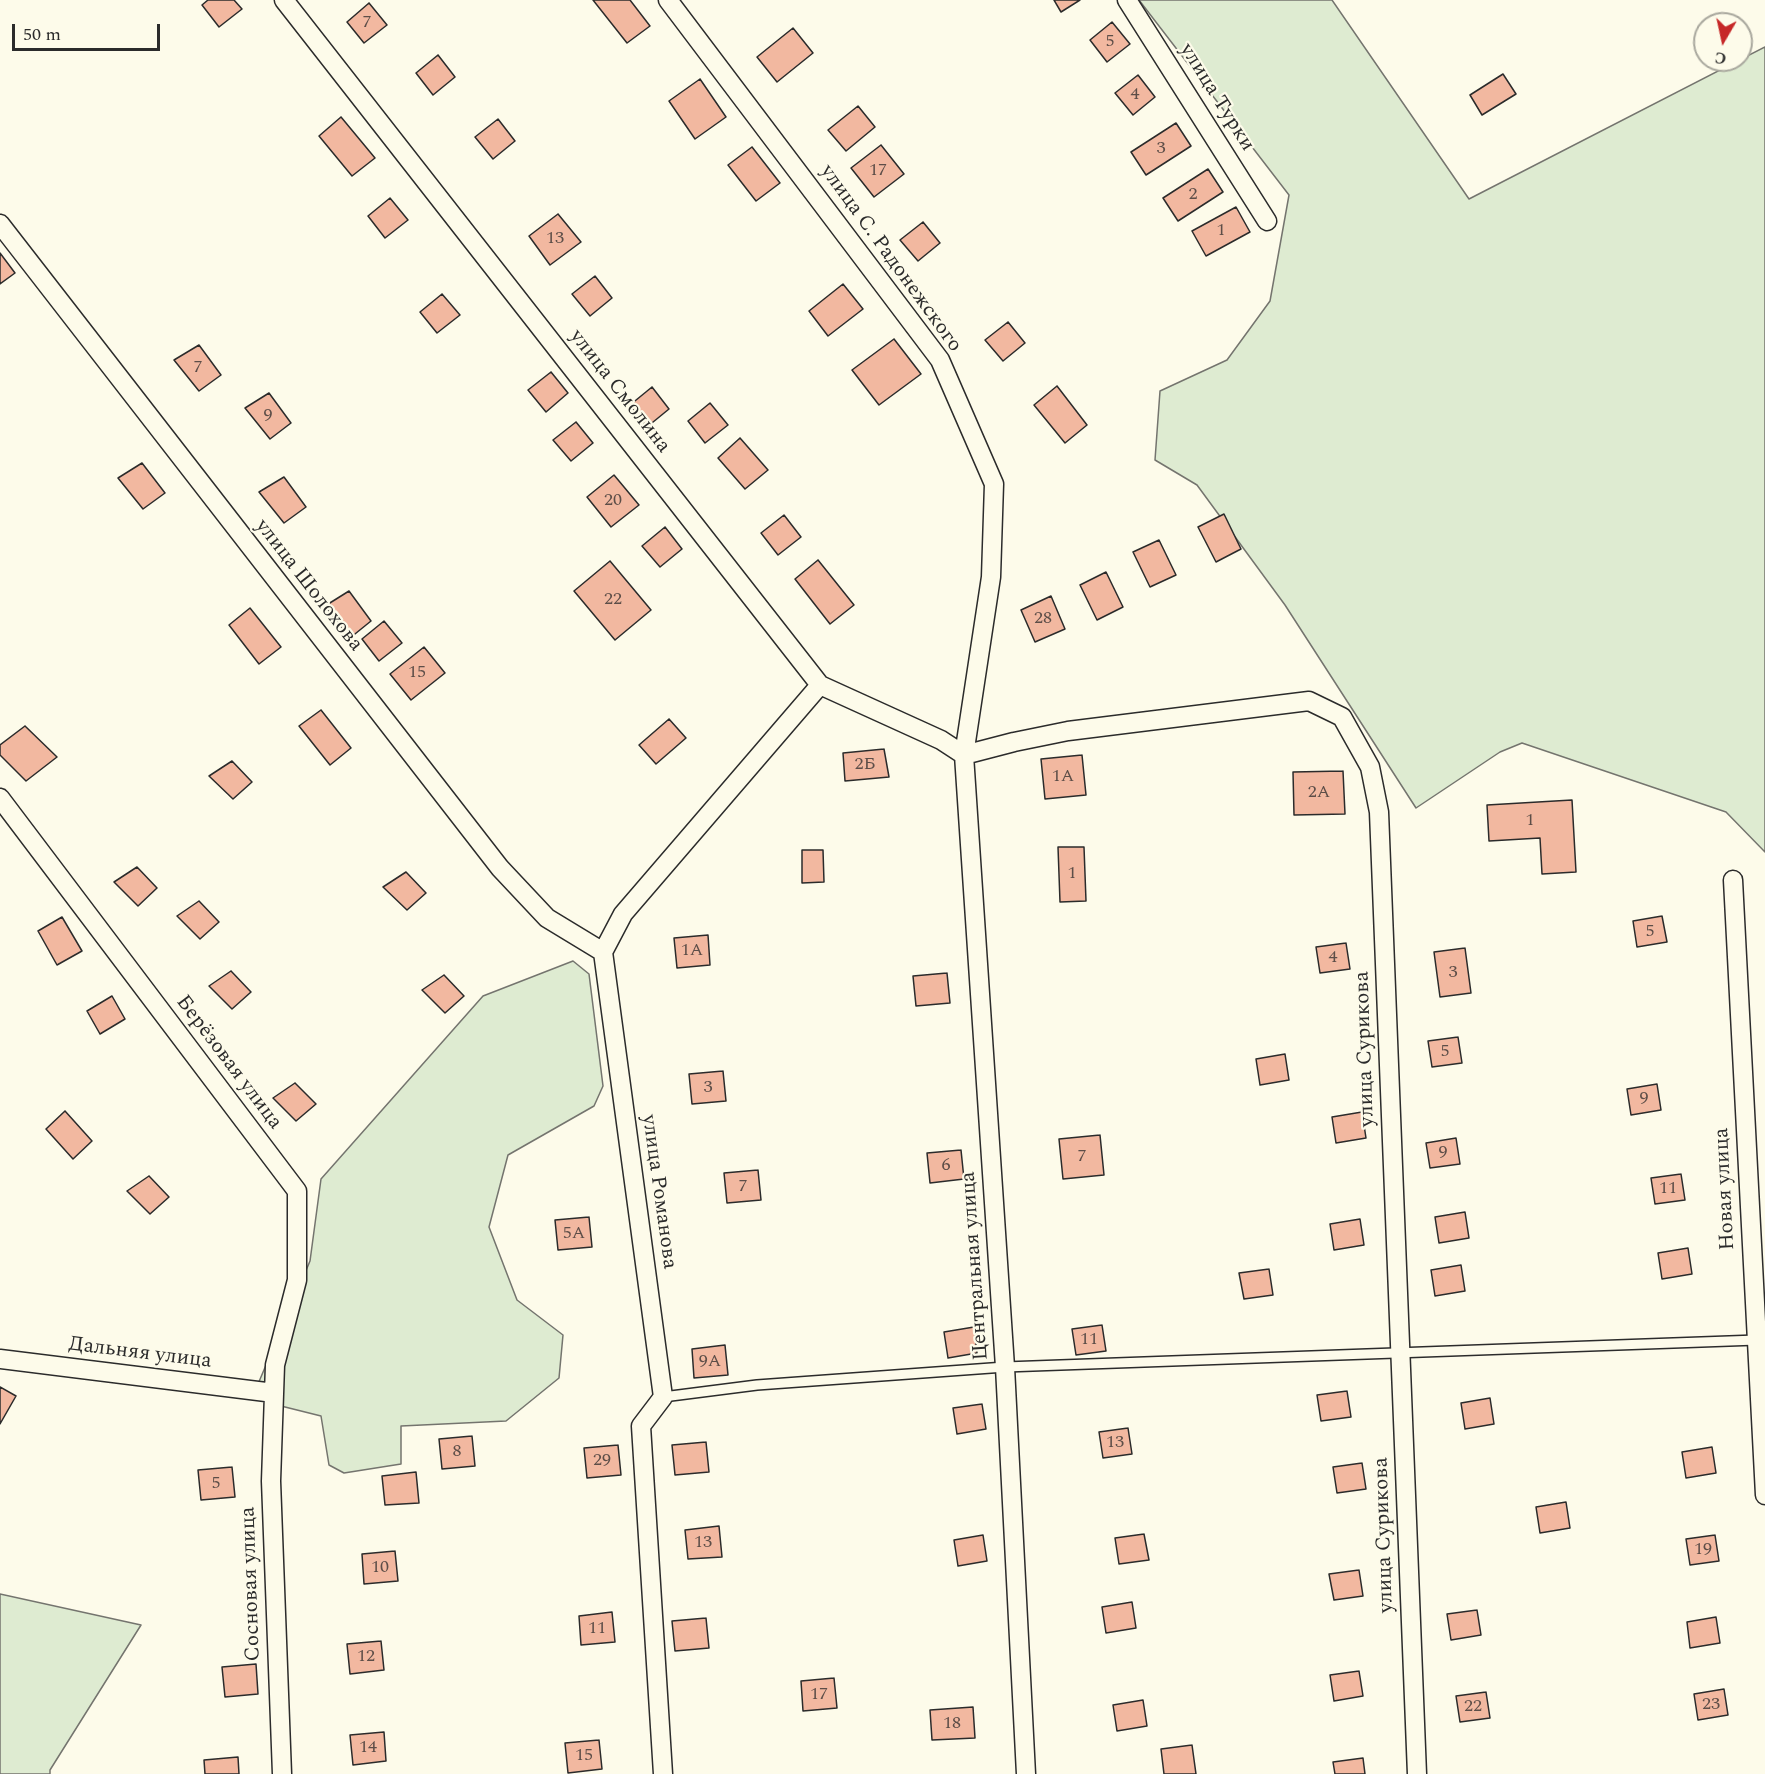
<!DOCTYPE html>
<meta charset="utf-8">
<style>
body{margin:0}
#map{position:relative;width:1765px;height:1774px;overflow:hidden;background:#fdfbea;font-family:Spectral,serif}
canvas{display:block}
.north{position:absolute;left:1693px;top:12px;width:60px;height:60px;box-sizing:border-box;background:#fdfbea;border:2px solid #a9a89e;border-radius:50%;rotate:189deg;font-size:16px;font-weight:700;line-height:24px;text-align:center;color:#2b2b2b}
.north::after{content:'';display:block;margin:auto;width:21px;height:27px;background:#c62828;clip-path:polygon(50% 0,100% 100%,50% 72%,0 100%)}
.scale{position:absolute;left:12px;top:24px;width:148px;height:27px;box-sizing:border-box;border:3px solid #2b2b2b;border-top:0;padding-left:8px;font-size:18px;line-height:21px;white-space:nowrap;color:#2b2b2b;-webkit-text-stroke:4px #fdfbea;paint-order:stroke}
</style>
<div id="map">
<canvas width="1765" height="1774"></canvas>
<div class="north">С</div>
<div class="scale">50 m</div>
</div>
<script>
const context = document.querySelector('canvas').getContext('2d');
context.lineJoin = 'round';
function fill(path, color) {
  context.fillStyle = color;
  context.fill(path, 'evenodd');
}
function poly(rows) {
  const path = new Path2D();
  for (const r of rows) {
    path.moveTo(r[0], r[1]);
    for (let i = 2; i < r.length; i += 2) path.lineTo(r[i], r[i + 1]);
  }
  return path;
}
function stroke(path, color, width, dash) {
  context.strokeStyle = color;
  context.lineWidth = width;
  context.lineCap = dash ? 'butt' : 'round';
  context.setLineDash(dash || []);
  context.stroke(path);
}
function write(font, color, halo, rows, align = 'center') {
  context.font = font + ' Spectral,serif';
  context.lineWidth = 4.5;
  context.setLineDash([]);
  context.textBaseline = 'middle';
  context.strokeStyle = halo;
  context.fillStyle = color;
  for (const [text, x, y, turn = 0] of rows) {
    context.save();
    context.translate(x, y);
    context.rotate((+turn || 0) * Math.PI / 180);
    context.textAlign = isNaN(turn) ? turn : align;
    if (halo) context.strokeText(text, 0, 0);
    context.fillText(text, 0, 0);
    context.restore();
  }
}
const green = poly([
 [1139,0,1332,0,1469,199,1765,47,1765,852,1726,812,1522,743,1500,752,1416,808,1285,605,1197,485,1155,460,1160,391,1227,360,1270,301,1289,195,1139,0],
 [573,961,589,974,603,1086,594,1106,508,1155,489,1227,517,1300,563,1335,559,1378,506,1421,401,1426,401,1464,344,1473,329,1465,321,1416,273,1404,258,1384,310,1261,321,1179,483,996,573,961],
 [0,1594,141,1625,50,1770,50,1774,0,1774,0,1594]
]);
const building = poly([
 [208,0,234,0,242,9,219,27,202,5,208,0],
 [593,0,630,0,650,26,627,43,593,0],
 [1054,0,1080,0,1061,12,1054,0],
 [369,3,387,25,364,43,347,22,369,3],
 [1112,22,1130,44,1107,62,1090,40,1112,22],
 [793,28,813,53,777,82,757,57,793,28],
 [438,55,455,77,433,95,416,73,438,55],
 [1503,74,1516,94,1482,115,1470,95,1503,74],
 [1138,75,1155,97,1133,115,1115,93,1138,75],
 [700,79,726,117,695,139,669,101,700,79],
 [858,106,875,127,846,151,828,130,858,106],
 [341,117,375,158,352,176,319,136,341,117],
 [498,119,515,141,493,159,475,137,498,119],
 [1176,123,1191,146,1146,175,1131,152,1176,123],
 [881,145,904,174,874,197,851,168,881,145],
 [752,147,780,183,756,201,728,165,752,147],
 [1208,169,1223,192,1178,221,1163,198,1208,169],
 [390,198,408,220,385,238,368,216,390,198],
 [1236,207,1250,232,1206,256,1192,231,1236,207],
 [558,214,581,242,550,265,529,236,558,214],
 [923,222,940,243,918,261,900,240,923,222],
 [0,253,15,273,0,284,0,253],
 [595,276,612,298,590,316,572,294,595,276],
 [843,284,863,309,828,336,809,311,843,284],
 [442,294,460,315,437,333,420,312,442,294],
 [1008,322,1025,343,1003,361,985,340,1008,322],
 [894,339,921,374,879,405,852,370,894,339],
 [199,345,221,375,199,391,174,360,199,345],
 [551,372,568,393,546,412,528,390,551,372],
 [1057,386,1087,425,1065,443,1034,405,1057,386],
 [652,387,669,409,647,427,630,405,652,387],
 [269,393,291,423,270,439,245,408,269,393],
 [710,403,728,425,705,443,688,421,710,403],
 [576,422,593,443,571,461,553,440,576,422],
 [740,438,768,470,745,489,718,458,740,438],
 [142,463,165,493,143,509,118,478,142,463],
 [614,475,639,505,611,527,587,497,614,475],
 [284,477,306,507,284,523,259,492,284,477],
 [1224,514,1241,549,1216,562,1198,527,1224,514],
 [784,515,801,537,778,555,761,533,784,515],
 [665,527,682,549,660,567,642,546,665,527],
 [1159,540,1176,575,1150,587,1133,552,1159,540],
 [818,560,854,605,830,624,795,579,818,560],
 [610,561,651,610,615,640,574,591,610,561],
 [1106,572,1123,607,1097,620,1080,585,1106,572],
 [349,591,371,621,350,638,325,606,349,591],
 [1051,596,1065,629,1035,642,1021,610,1051,596],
 [250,608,281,647,259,664,229,625,250,608],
 [384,621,402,643,379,661,362,639,384,621],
 [424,647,445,673,411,700,390,674,424,647],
 [321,710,351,748,330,765,299,726,321,710],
 [669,719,686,738,656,764,639,745,669,719],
 [25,726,57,757,26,781,0,755,0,745,25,726],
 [884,749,889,777,845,781,843,753,884,749],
 [1082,755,1086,795,1045,799,1041,759,1082,755],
 [232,761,252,782,233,799,209,776,232,761],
 [1343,771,1345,814,1294,815,1293,772,1343,771],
 [1572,800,1576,872,1542,874,1540,838,1489,841,1487,805,1572,800],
 [1058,847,1084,847,1086,901,1060,902,1058,847],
 [802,850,823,850,824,882,802,883,802,850],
 [137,867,157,888,138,906,114,882,137,867],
 [406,872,426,893,407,910,383,887,406,872],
 [199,901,219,922,200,939,177,916,199,901],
 [1662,916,1667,942,1637,947,1633,921,1662,916],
 [62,917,82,951,57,965,38,931,62,917],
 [708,935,710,965,677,968,674,938,708,935],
 [1346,943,1350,969,1320,973,1316,947,1346,943],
 [1465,948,1471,993,1440,997,1434,952,1465,948],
 [231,971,251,992,232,1009,209,986,231,971],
 [947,973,950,1003,916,1006,913,976,947,973],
 [444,975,464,996,445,1013,422,990,444,975],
 [112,996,125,1019,100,1034,87,1011,112,996],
 [1458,1037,1462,1063,1432,1067,1428,1041,1458,1037],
 [1285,1054,1289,1080,1260,1085,1256,1059,1285,1054],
 [723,1071,726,1101,692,1104,689,1074,723,1071],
 [295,1083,316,1104,296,1121,273,1098,295,1083],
 [1657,1084,1661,1110,1631,1115,1627,1089,1657,1084],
 [65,1111,92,1141,73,1159,46,1129,65,1111],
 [1362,1112,1366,1138,1336,1143,1332,1117,1362,1112],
 [1100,1135,1104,1175,1063,1179,1059,1139,1100,1135],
 [1456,1138,1460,1164,1430,1168,1426,1143,1456,1138],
 [961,1150,964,1179,930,1183,927,1153,961,1150],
 [758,1170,761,1200,727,1203,724,1173,758,1170],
 [1681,1174,1685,1200,1655,1204,1651,1178,1681,1174],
 [149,1176,169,1197,150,1214,127,1191,149,1176],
 [1465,1212,1469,1238,1439,1243,1435,1217,1465,1212],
 [589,1217,592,1247,558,1250,555,1220,589,1217],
 [1360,1219,1364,1245,1334,1250,1330,1224,1360,1219],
 [1688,1248,1692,1274,1662,1279,1658,1253,1688,1248],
 [1461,1265,1465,1291,1435,1296,1431,1270,1461,1265],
 [1269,1269,1273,1295,1244,1299,1239,1273,1269,1269],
 [1102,1325,1106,1351,1076,1355,1072,1329,1102,1325],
 [974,1327,977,1353,948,1358,944,1332,974,1327],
 [725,1345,728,1375,694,1378,692,1349,725,1345],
 [0,1387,16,1396,0,1424,0,1387],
 [1347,1391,1351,1417,1321,1421,1317,1395,1347,1391],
 [1490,1398,1494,1424,1465,1429,1461,1403,1490,1398],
 [982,1404,986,1429,957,1434,953,1408,982,1404],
 [1128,1428,1132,1454,1103,1458,1099,1432,1128,1428],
 [472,1436,475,1466,442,1469,439,1439,472,1436],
 [706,1442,709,1472,675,1475,672,1445,706,1442],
 [618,1445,621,1475,587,1478,584,1448,618,1445],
 [1712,1447,1716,1473,1686,1478,1682,1452,1712,1447],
 [1362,1463,1366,1489,1337,1493,1333,1467,1362,1463],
 [232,1467,235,1497,201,1500,198,1470,232,1467],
 [416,1472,419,1503,385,1505,382,1476,416,1472],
 [1566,1502,1570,1528,1540,1533,1536,1507,1566,1502],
 [719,1526,722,1557,688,1559,685,1530,719,1526],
 [1144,1534,1149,1560,1119,1564,1115,1538,1144,1534],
 [983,1535,987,1561,958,1566,954,1540,983,1535],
 [1715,1535,1719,1561,1690,1565,1686,1539,1715,1535],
 [395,1551,398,1581,364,1584,362,1554,395,1551],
 [1359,1570,1363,1596,1334,1600,1329,1574,1359,1570],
 [1132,1602,1136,1628,1106,1633,1102,1607,1132,1602],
 [1477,1610,1481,1635,1451,1640,1447,1614,1477,1610],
 [612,1612,615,1642,581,1645,579,1616,612,1612],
 [1716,1617,1720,1643,1690,1648,1687,1622,1716,1617],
 [706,1618,709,1648,675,1651,672,1621,706,1618],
 [381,1641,384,1670,350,1674,347,1644,381,1641],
 [256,1664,258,1694,225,1697,222,1667,256,1664],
 [1359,1671,1363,1696,1334,1701,1330,1675,1359,1671],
 [834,1678,837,1708,803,1711,801,1681,834,1678],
 [1724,1689,1728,1715,1698,1720,1694,1694,1724,1689],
 [1486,1692,1490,1718,1460,1722,1456,1696,1486,1692],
 [1143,1700,1147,1726,1117,1731,1113,1705,1143,1700],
 [973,1707,975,1738,932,1740,930,1710,973,1707],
 [384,1732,386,1761,353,1765,350,1735,384,1732],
 [599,1740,602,1769,568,1773,565,1743,599,1740],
 [1192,1745,1196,1774,1164,1774,1161,1749,1192,1745],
 [238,1757,239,1774,205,1774,204,1760,238,1757],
 [1363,1758,1365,1774,1335,1774,1333,1762,1363,1758]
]);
const service = poly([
 [663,1397,757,1385,1005,1367,1757,1340]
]);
const minor = poly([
 [284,0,820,685,941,740,964,755],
 [668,0,940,360,994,484,991,577,964,755,1005,1367,1026,1774],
 [1127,0,1267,221],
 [0,224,500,868,547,918,603,952],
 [964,755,1014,742,1068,731,1309,701,1342,717,1370,767,1379,812,1417,1774],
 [0,798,297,1191,297,1280,275,1365,271,1481,282,1774],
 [1733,880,1765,1495],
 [0,1359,274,1393],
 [663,1774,641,1426,663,1397,603,952,623,914,820,685]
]);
const numberNames = [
 ["7",367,23],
 ["5",1110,42],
 ["4",1135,95],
 ["3",1161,149],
 ["17",878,171],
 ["2",1193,195],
 ["1",1221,231],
 ["13",555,239],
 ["7",198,368],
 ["9",268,416],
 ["20",613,501],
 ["22",613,600],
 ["28",1043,619],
 ["15",417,673],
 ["2Б",865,765],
 ["1А",1063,777],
 ["2А",1319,793],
 ["1",1530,821],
 ["1",1072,874],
 ["5",1650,932],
 ["1А",692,951],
 ["4",1333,958],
 ["3",1453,973],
 ["5",1445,1052],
 ["3",708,1088],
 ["9",1644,1099],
 ["9",1443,1153],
 ["7",1082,1157],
 ["6",946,1166],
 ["7",743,1187],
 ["11",1668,1189],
 ["5А",574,1234],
 ["11",1089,1340],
 ["9А",710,1362],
 ["13",1115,1443],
 ["8",457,1452],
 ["29",602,1461],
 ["5",216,1484],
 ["13",703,1543],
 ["19",1703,1550],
 ["10",380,1568],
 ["11",597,1629],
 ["12",366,1657],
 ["17",819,1695],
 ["23",1711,1705],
 ["22",1473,1707],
 ["18",952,1724],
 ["14",368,1748],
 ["15",584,1756]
];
const streetNames = [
 ["улица Турки",1216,98,58],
 ["улица С. Радонежского",890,259,54],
 ["улица Смолина",619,392,52],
 ["улица Шолохова",308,586,52],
 ["улица Сурикова",1366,1049,-92],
 ["Берёзовая улица",228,1063,53],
 ["Новая улица",1726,1189,-93],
 ["улица Романова",658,1192,82],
 ["Центральная улица",976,1266,-94],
 ["Дальняя улица",140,1354,7],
 ["улица Сурикова",1385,1535,-92],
 ["Сосновая улица",252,1584,-92]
];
fill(green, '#deebd1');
stroke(green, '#74746e', 1.5);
fill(building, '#f2b8a0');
stroke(building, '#2b2b2b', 1.5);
stroke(service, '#2b2b2b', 12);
stroke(minor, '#2b2b2b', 21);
stroke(service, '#fdfbea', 9);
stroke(minor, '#fdfbea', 18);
write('18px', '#5d4e48', null, numberNames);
write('21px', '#2b2b2b', '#fdfbea', streetNames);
</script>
